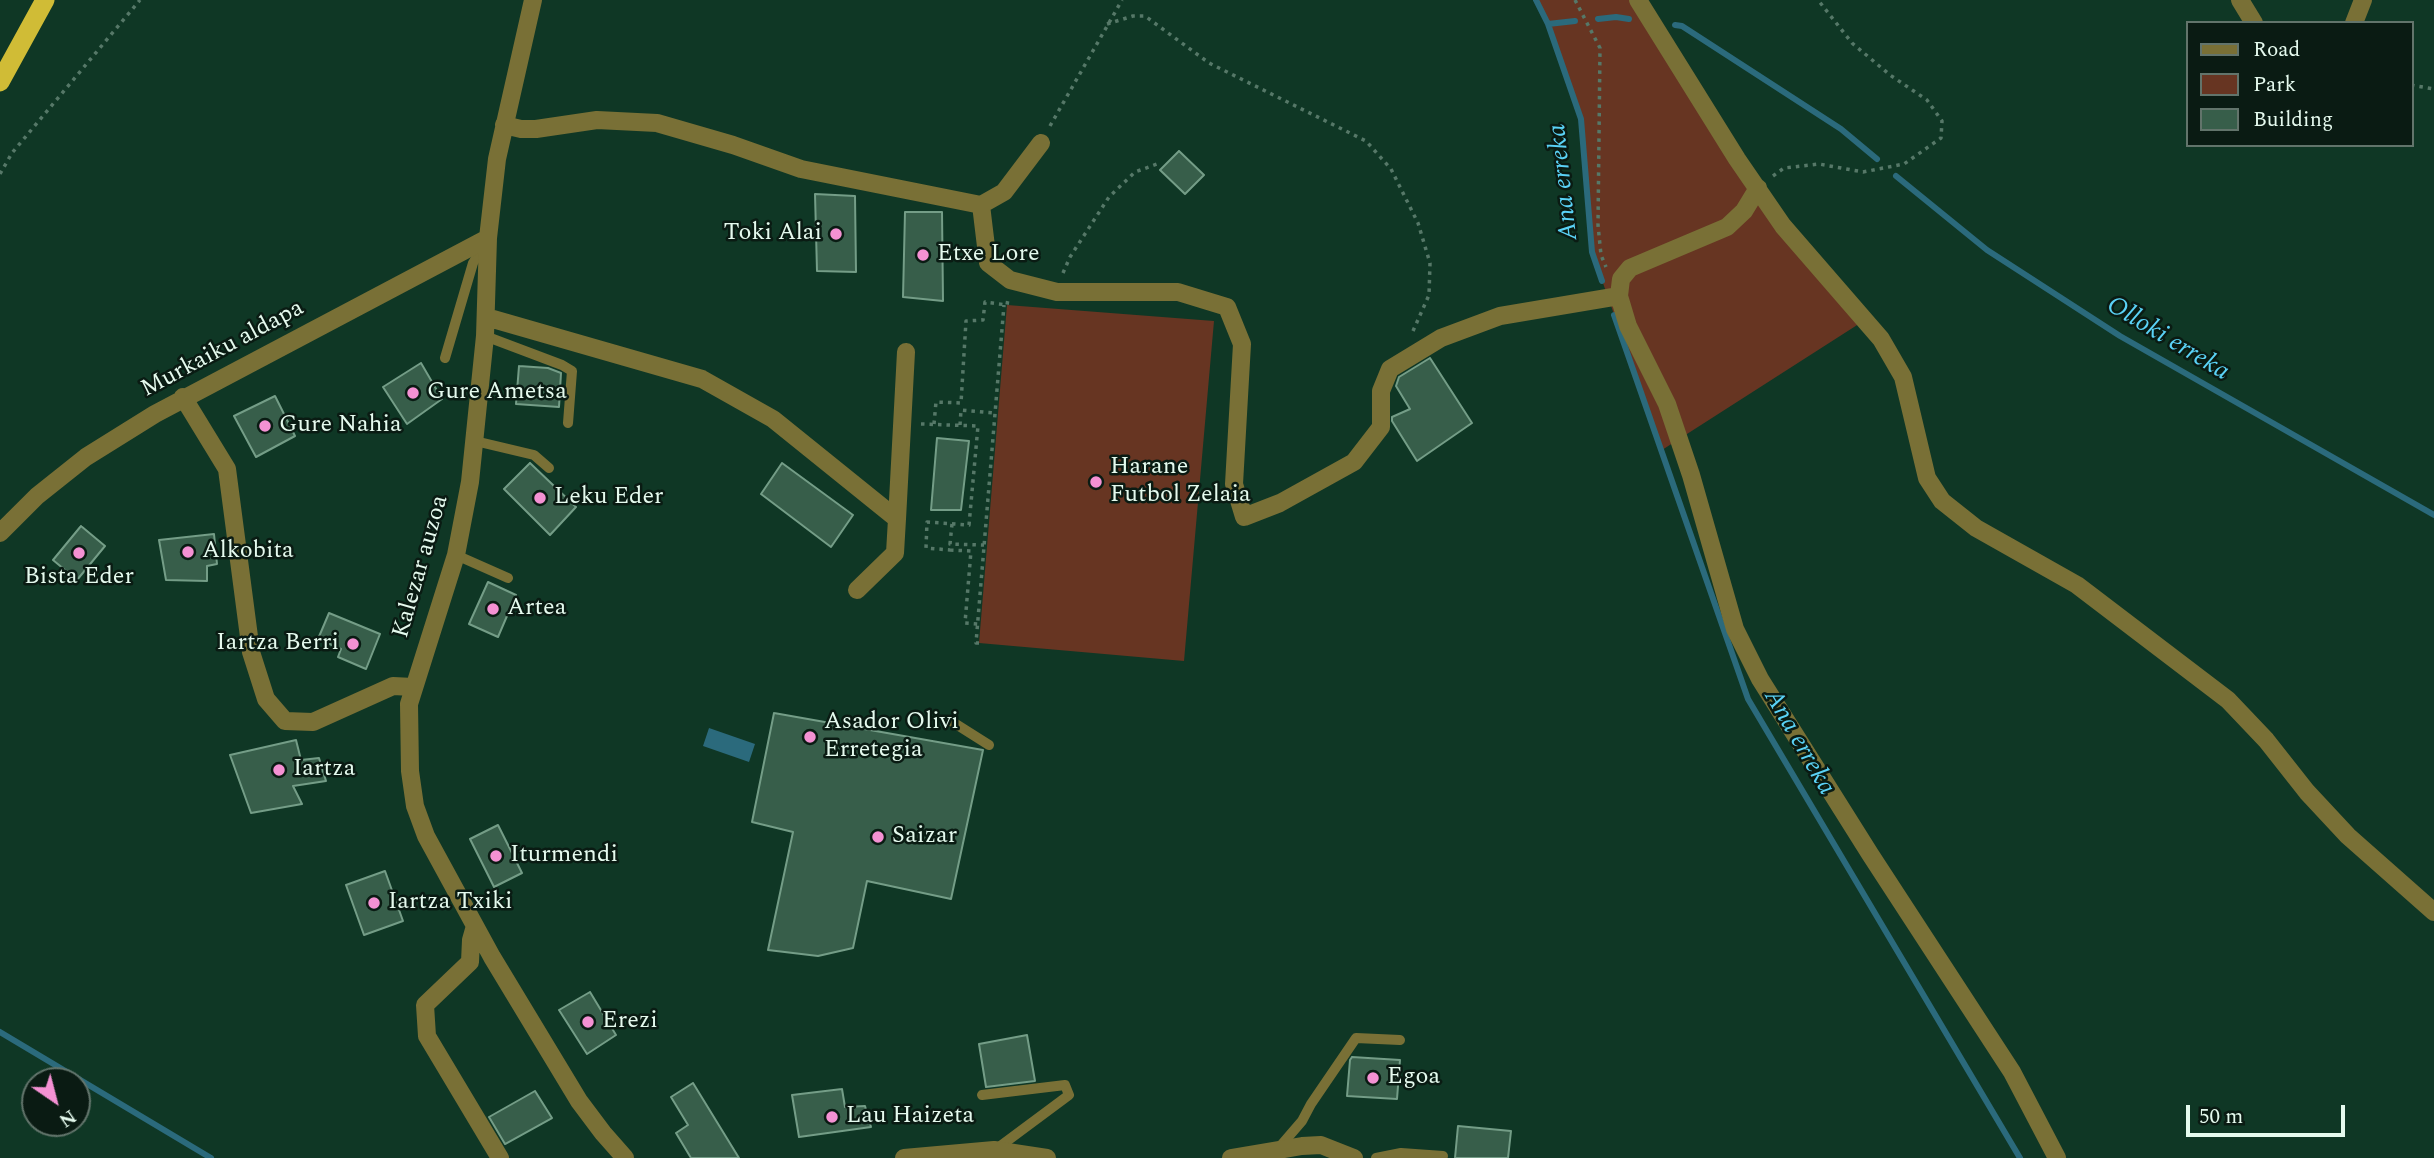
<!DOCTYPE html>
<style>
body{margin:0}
#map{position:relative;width:2434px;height:1158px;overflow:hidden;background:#0f3725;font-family:Spectral,serif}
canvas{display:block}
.legend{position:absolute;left:2186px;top:21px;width:228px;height:126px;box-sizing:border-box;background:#0a1b13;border:2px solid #62746b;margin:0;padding:9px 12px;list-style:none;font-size:21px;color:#e5faee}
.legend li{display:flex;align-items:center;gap:14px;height:35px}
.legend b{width:35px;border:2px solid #62746b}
.north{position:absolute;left:21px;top:1067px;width:70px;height:70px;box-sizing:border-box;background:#0a1b13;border:2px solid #62746b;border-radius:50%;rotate:145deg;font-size:19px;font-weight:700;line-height:28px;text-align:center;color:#e5faee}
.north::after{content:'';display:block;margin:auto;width:24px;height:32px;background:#f491d3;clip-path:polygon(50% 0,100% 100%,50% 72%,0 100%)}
.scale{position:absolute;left:2186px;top:1105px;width:159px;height:32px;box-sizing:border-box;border:4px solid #e5faee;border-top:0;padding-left:9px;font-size:21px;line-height:24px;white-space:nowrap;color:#e5faee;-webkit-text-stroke:5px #0a1b13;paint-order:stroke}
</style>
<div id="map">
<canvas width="2434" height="1158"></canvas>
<ul class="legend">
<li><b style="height:9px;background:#797036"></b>Road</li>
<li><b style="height:19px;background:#673522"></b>Park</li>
<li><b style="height:19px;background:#375e4a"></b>Building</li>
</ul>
<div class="north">N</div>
<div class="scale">50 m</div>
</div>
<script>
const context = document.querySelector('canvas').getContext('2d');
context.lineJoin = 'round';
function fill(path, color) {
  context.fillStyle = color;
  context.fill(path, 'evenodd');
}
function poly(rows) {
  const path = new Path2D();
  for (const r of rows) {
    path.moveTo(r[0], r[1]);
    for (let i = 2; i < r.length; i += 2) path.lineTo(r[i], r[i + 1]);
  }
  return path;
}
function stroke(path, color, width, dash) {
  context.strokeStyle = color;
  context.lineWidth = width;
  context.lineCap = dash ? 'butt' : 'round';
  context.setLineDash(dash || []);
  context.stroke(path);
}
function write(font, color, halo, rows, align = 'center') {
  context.font = font + ' Spectral,serif';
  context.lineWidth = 5;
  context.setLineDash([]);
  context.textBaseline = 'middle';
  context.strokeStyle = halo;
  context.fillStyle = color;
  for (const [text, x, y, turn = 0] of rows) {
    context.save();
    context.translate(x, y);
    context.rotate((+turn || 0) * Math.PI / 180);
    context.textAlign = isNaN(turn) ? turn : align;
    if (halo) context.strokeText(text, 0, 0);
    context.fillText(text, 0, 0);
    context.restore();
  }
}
const green = poly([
 [1536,0,1638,0,1737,159,1865,320,1662,450,1592,252,1581,119,1548,24],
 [1007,305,1214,321,1184,661,979,643]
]);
const water = poly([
 [709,728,755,744,749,762,703,746]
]);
const stream = poly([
 [1536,0,1548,24,1581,119,1592,252,1602,281],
 [1598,19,1616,17,1629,19],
 [1548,24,1575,21],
 [1675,25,1682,26,1841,129,1877,159],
 [1896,176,1987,250,2120,336,2434,515],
 [1614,315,1748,699,2020,1158],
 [0,1032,211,1158]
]);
const building = poly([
 [1179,151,1204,175,1185,194,1160,170,1179,151],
 [815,194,855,196,856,272,817,271,815,194],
 [905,212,942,212,943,301,903,297,905,212],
 [1430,358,1472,423,1417,461,1392,421,1392,417,1410,409,1396,386,1399,377,1430,358],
 [421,363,442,399,407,424,383,387,421,363],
 [519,366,548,368,561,373,559,407,516,404,519,366],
 [275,396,295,436,256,457,234,416,275,396],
 [937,438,969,441,961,510,931,510,937,438],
 [530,463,576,507,550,535,504,489,530,463],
 [782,463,853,515,831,547,761,494,782,463],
 [81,526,105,546,77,580,53,560,81,526],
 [214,534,217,564,207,566,207,581,166,580,159,540,214,534],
 [488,582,516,595,498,637,469,624,488,582],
 [329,613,380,634,366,669,338,657,341,649,318,639,329,613],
 [774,713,983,750,951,899,867,881,853,948,818,956,768,950,793,832,752,822,774,713],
 [296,740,301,760,319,758,326,781,293,786,302,804,251,813,230,755,296,740],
 [498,825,522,873,494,887,470,839,498,825],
 [385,871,403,921,364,935,346,885,385,871],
 [590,992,616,1035,587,1054,559,1010,590,992],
 [1027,1035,1035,1081,986,1087,979,1044,1027,1035],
 [1352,1057,1400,1060,1397,1099,1347,1096,1350,1060,1352,1057],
 [693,1083,739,1158,691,1158,676,1133,688,1125,671,1097,693,1083],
 [842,1089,845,1107,865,1106,871,1127,799,1137,792,1095,842,1089],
 [535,1091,552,1118,505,1144,489,1117,535,1091],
 [1458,1126,1511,1131,1508,1158,1455,1158,1458,1126]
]);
const path = poly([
 [1575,0,1600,48,1598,225,1601,255,1606,267],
 [1107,24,1133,16,1145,16,1209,63,1366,141,1391,169,1418,223,1430,263,1429,295,1413,331],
 [2411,85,2434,89],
 [1050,126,1122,0],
 [0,174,12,153,140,0],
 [1773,176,1784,168,1819,164,1863,172,1904,164,1941,138,1942,121,1927,100,1890,75,1852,43,1818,0],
 [1063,273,1070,257,1109,197,1135,172,1157,164],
 [921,424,978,426,969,525,927,522,926,548,950,550,950,544],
 [934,424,936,402,961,403,966,321,983,320,985,302,1007,305,1008,299],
 [960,425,961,410,995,413],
 [952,524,950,544,984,545],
 [950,550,971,551,965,623,978,624],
 [979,643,976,643,1004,305]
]);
const service = poly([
 [485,336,562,365,572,371,568,423],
 [445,358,473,263,484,245],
 [475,441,534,455,549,468],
 [456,555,508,578],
 [951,721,989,745],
 [982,1095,1065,1085,1069,1095,995,1150],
 [1277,1150,1302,1121,1311,1104,1356,1038,1400,1040],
 [1376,1158,1401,1153,1443,1156]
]);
const minor = poly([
 [533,0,497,159,488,238,485,336,470,482,456,555,409,704,410,771,415,806,426,836,492,957,579,1101,603,1133,625,1158],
 [1638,0,1737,159,1783,226,1881,339,1903,377,1927,478,1942,501,1976,528,2077,585,2228,700,2266,740,2307,792,2348,836,2434,912],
 [2240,0,2254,23],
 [2354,23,2363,0],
 [504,125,521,129,536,129,597,120,657,123,733,145,801,169,981,205,1004,192,1041,143],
 [1758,188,1744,211,1727,227,1630,268,1621,279,1619,296,1628,326,1667,404,1691,475,1735,629,1760,679,1870,854,2012,1072,2057,1158],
 [981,205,988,263,1010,280,1057,292,1178,292,1227,307,1242,344,1234,484,1244,517,1280,503,1354,462,1381,427,1381,391,1390,369,1441,338,1500,316,1619,296],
 [486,317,702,379,773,419,897,519,895,553,857,590],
 [183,397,227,469,251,652,266,699,285,721,313,722,393,686,413,687],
 [897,519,906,352],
 [0,533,37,496,86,457,155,414,488,238],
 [475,926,471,940,470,962,425,1005,427,1036,500,1158],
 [904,1158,994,1150,1047,1158],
 [1231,1158,1302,1146,1321,1145,1354,1158]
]);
const trunk = poly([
 [0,82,45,0]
]);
const markers = [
 [836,234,7,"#f491d3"],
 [923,255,7,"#f491d3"],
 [413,393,7,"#f491d3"],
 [265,426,7,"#f491d3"],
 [1096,482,7,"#f491d3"],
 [540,498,7,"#f491d3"],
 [188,552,7,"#f491d3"],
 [79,553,7,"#f491d3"],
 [493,609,7,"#f491d3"],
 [353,644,7,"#f491d3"],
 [810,737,7,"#f491d3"],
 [279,770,7,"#f491d3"],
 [878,837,7,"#f491d3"],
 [496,856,7,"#f491d3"],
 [374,903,7,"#f491d3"],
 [588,1022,7,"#f491d3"],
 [1373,1078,7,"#f491d3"],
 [832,1117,7,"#f491d3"]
];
const poiNames = [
 ["Toki Alai",822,234,"right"],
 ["Etxe Lore",937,255],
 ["Gure Ametsa",427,393],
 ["Gure Nahia",279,426],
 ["Harane",1110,468],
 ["Futbol Zelaia",1110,496],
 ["Leku Eder",554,498],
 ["Alkobita",202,552],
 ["Bista Eder",79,578,"center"],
 ["Artea",507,609],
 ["Iartza Berri",339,644,"right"],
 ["Asador Olivi",824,723],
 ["Erretegia",824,751],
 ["Iartza",293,770],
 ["Saizar",892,837],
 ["Iturmendi",510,856],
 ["Iartza Txiki",388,903],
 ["Erezi",602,1022],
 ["Egoa",1387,1078],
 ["Lau Haizeta",846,1117]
];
const streetNames = [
 ["Murkaiku aldapa",223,350,-28],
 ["Kalezar auzoa",422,567,-74]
];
const waterNames = [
 ["Ana erreka",1565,182,-96],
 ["Olloki erreka",2167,340,31],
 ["Ana erreka",1798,743,60]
];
fill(green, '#673522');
fill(water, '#2b6a7c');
stroke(stream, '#2b6a7c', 6);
fill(building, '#375e4a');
stroke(building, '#749d87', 2);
stroke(path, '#567868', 3.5, [3.5, 5]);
stroke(service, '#797036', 10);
stroke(minor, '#797036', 18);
stroke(trunk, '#d0bc36', 19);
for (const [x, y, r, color] of markers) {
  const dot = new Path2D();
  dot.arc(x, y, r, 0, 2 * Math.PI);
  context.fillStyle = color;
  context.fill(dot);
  stroke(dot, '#0a1b13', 2.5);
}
write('24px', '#e5faee', '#0a1b13', poiNames, 'left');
write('24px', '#e5faee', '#0a1b13', streetNames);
write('italic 26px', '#5ad2f6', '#0a1b13', waterNames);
</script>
